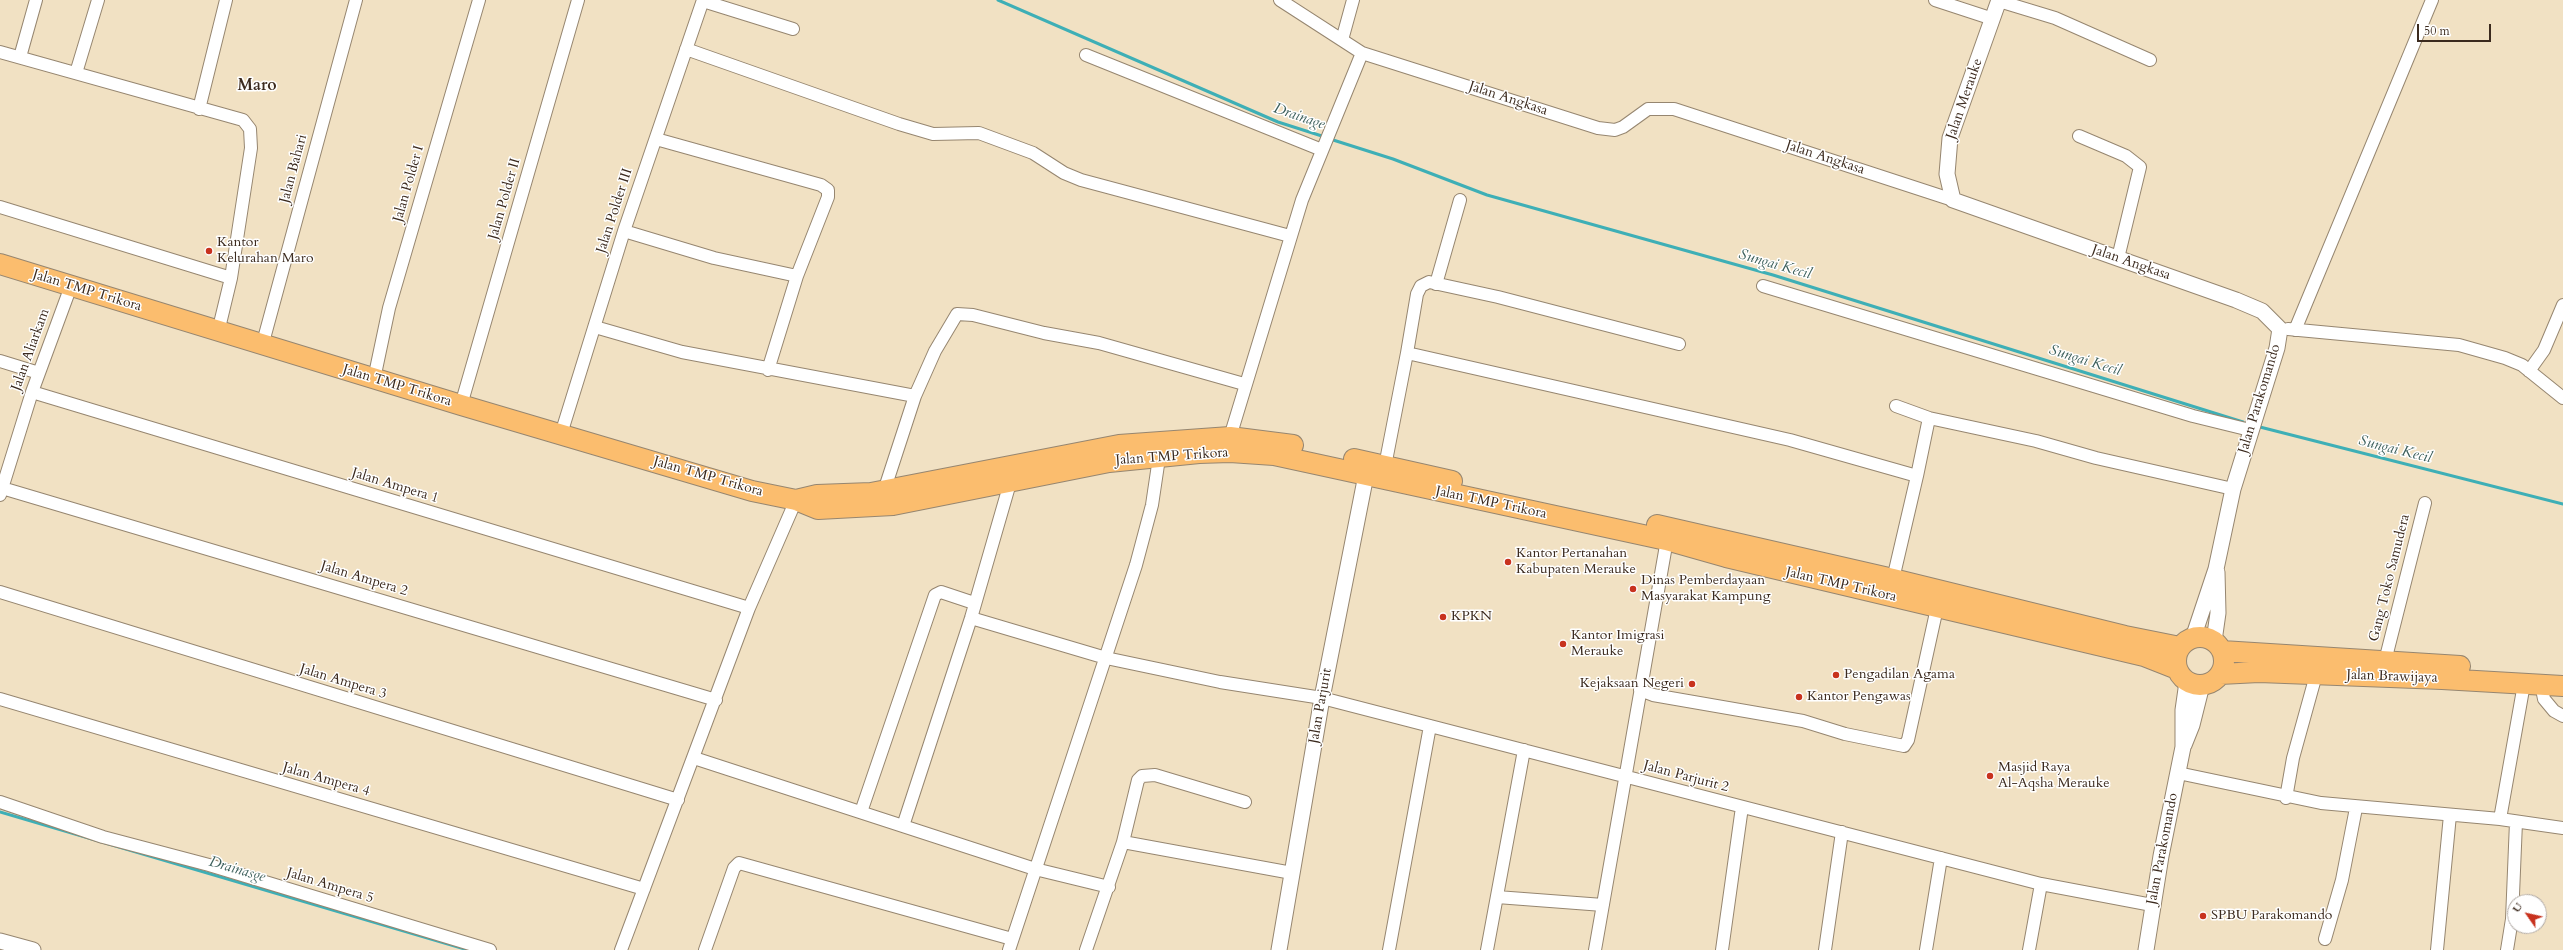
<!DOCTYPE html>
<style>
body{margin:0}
#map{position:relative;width:2563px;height:950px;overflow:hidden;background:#f1e1c3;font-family:Cardo,serif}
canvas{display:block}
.north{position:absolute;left:2507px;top:894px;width:40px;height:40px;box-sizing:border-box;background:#fff;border:1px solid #b1aaa5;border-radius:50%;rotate:304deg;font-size:11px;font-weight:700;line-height:16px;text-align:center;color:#3b2a1e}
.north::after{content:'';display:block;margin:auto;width:14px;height:18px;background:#c8321e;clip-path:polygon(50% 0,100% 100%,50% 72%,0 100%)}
.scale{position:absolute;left:2417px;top:24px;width:74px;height:18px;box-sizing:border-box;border:2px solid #3b2a1e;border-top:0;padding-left:5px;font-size:12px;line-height:14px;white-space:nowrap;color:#3b2a1e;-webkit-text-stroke:3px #fff;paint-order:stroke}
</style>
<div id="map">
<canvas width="2563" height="950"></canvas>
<div class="north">U</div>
<div class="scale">50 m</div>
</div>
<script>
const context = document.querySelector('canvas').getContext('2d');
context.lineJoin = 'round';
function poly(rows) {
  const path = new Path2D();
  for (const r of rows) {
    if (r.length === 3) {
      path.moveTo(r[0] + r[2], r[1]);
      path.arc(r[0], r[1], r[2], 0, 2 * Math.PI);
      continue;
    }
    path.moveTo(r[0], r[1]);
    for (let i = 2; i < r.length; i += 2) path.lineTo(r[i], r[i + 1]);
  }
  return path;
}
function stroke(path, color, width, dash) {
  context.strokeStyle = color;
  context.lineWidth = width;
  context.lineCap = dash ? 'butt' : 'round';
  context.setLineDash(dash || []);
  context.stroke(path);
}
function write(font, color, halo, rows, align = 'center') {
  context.font = font + ' Cardo,serif';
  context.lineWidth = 3;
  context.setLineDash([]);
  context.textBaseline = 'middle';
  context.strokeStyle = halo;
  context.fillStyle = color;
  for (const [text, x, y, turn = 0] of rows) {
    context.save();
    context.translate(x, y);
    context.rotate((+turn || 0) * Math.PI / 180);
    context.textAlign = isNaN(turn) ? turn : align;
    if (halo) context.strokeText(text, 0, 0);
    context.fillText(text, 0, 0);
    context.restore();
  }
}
const stream = poly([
 [998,0,1278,122,1325,137],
 [1330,139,1393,159,1487,195,1773,275,2243,422],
 [2256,426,2563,504],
 [0,812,468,950]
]);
const minor = poly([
 [1280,0,1362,53,1598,128,1615,130,1623,127,1648,109,1674,109,1953,200],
 [1935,0,1993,19],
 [703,1,793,29],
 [1999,1,2055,18,2150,60],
 [1342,40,1353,0],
 [686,49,899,124,933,134,979,133,1033,153,1064,173,1081,180,1290,236],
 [0,52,243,120,250,129,251,148,231,278,218,332],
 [1086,55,1322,150],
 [20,57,36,0],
 [76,73,98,0],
 [199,109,226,0],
 [2079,136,2126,156,2140,167,2118,258],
 [656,139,821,185,828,190,828,197,797,276,768,370],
 [0,207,231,278],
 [624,231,714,258,797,276],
 [1436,284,1460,200],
 [1763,286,2193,416,2250,430],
 [595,327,682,352,915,396],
 [2288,329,2459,345,2505,358,2522,365,2563,398],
 [2295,330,2432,0],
 [1679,344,1498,297,1429,282,1421,286,1417,294,1407,353,1790,440,1917,476,1893,579],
 [262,346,356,0],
 [0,361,39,373],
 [2529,371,2544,350,2563,305],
 [374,379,389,308,479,0],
 [32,392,749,608],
 [461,405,578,0],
 [1896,406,1929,418,2036,441,2096,458,2233,489],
 [561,434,624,231,703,0],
 [1230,437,1302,200,1362,53],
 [1385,466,1407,353],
 [1917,476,1929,418],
 [2,488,716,700],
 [884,491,915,396,935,351,957,314,973,315,1044,333,1099,343,1244,384],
 [0,495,32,392,71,286],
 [0,592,678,800],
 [971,618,1106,658,1220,682,1322,698,2041,884],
 [2385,661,2425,503],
 [2541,684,2544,699,2554,711,2563,716],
 [1640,690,1653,695,1803,721,1845,734,1904,746,1908,740,1937,608],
 [0,699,644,889],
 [694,758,1035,869,1109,887],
 [2178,773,2321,803,2500,819,2563,828],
 [2286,798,2293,758,2316,675],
 [0,802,103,837,209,865,490,950],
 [861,812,935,595,941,592,974,603],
 [2500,819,2524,684],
 [903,826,971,618,1012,476],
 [1123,842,1138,780,1142,776,1155,775,1245,802],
 [1497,897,1603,905],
 [2325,939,2342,880,2356,808],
 [621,950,749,608,796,500],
 [705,950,734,868,739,863,1012,939],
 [1009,950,1136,565,1152,505,1159,458],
 [1086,950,1123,842,1292,873],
 [1389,950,1430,726],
 [1487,950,1524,750],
 [1595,950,1668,534],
 [1722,950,1742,807],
 [1825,950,1842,832],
 [1926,950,1941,858],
 [2029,950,2041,884,2152,905],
 [2437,950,2450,815],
 [2507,950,2512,919,2516,822]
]);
const tertiary = poly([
 [1999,0,1950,138,1947,174,1953,200,2236,300,2262,311,2280,329,2277,348,2233,489,2216,569,2193,638],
 [2214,641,2218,613,2217,572],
 [2184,745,2192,725,2202,685],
 [0,941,33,950],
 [1279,950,1322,698,1368,465],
 [2146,950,2161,856,2183,747,2183,710,2187,682]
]);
const trunk = poly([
 [0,264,461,405,752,491,796,500,818,509,893,505,1109,462,1199,453,1230,452,1274,455,1666,540,1726,557,2144,656,2177,669],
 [1354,459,1452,481],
 [796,500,817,495,871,493,1119,445,1230,437,1293,445],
 [1657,525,1893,579,2125,636,2180,647],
 [2200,661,24],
 [2222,651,2460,666],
 [2220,674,2259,672,2442,679,2563,686]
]);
const markers = [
 [209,251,4,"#c8321e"],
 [1508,562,4,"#c8321e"],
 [1633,589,4,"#c8321e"],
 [1443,617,4,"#c8321e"],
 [1563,644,4,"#c8321e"],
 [1836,675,4,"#c8321e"],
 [1692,684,4,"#c8321e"],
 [1799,697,4,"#c8321e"],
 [1990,776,4,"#c8321e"],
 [2203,916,4,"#c8321e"]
];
const streetNames = [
 ["Jalan Angkasa",1508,99,18],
 ["Jalan Merauke",1965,99,-71],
 ["Jalan Angkasa",1825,158,18],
 ["Jalan Bahari",294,169,-75],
 ["Jalan Polder I",409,184,-74],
 ["Jalan Polder II",505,199,-74],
 ["Jalan Polder III",615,211,-72],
 ["Jalan Angkasa",2131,263,19],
 ["Jalan TMP Trikora",87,291,17],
 ["Jalan Aliarkam",31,350,-70],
 ["Jalan TMP Trikora",397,386,17],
 ["Jalan Parakomando",2260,399,-73],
 ["Jalan TMP Trikora",1172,457,-4],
 ["Jalan TMP Trikora",708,477,16],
 ["Jalan Ampera 1",395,486,17],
 ["Jalan TMP Trikora",1491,503,12],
 ["Gang Toko Samudera",2390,578,-76],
 ["Jalan Ampera 2",364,579,17],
 ["Jalan TMP Trikora",1841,585,13],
 ["Jalan Brawijaya",2392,677,2],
 ["Jalan Ampera 3",343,682,17],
 ["Jalan Parjurit",1321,706,-80],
 ["Jalan Parjurit 2",1686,777,15],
 ["Jalan Ampera 4",326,780,16],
 ["Jalan Parakomando",2163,849,-79],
 ["Jalan Ampera 5",330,886,17]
];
const poiNames = [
 ["Kantor",217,243],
 ["Kelurahan Maro",217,259],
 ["Kantor Pertanahan",1516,554],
 ["Kabupaten Merauke",1516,570],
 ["Dinas Pemberdayaan",1641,581],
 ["Masyarakat Kampung",1641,597],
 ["KPKN",1451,617],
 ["Kantor Imigrasi",1571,636],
 ["Merauke",1571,652],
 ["Pengadilan Agama",1844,675],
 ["Kejaksaan Negeri",1684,684,"right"],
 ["Kantor Pengawas",1807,697],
 ["Masjid Raya",1998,768],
 ["Al-Aqsha Merauke",1998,784],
 ["SPBU Parakomando",2211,916]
];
const waterNames = [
 ["Drainage",1299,117,19],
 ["Sungai Kecil",1775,265,16],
 ["Sungai Kecil",2085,361,17],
 ["Sungai Kecil",2395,450,14],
 ["Drainasge",237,870,16]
];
const quarterNames = [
 ["Maro",257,86]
];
stroke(stream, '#3eafb6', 3);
stroke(minor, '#968670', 14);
stroke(tertiary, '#968670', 17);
stroke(trunk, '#968670', 22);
stroke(minor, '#fff', 12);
stroke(tertiary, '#fff', 15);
stroke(trunk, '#fbbd6e', 20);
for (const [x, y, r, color] of markers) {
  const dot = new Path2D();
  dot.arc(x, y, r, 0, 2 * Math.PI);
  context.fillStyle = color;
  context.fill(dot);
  stroke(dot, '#fff', 1.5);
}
write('14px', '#3b2a1e', '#fff', streetNames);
write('14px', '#3b2a1e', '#fff', poiNames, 'left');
write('italic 15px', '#3c5f5b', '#fff', waterNames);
write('bold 16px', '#3b2a1e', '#fff', quarterNames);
</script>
